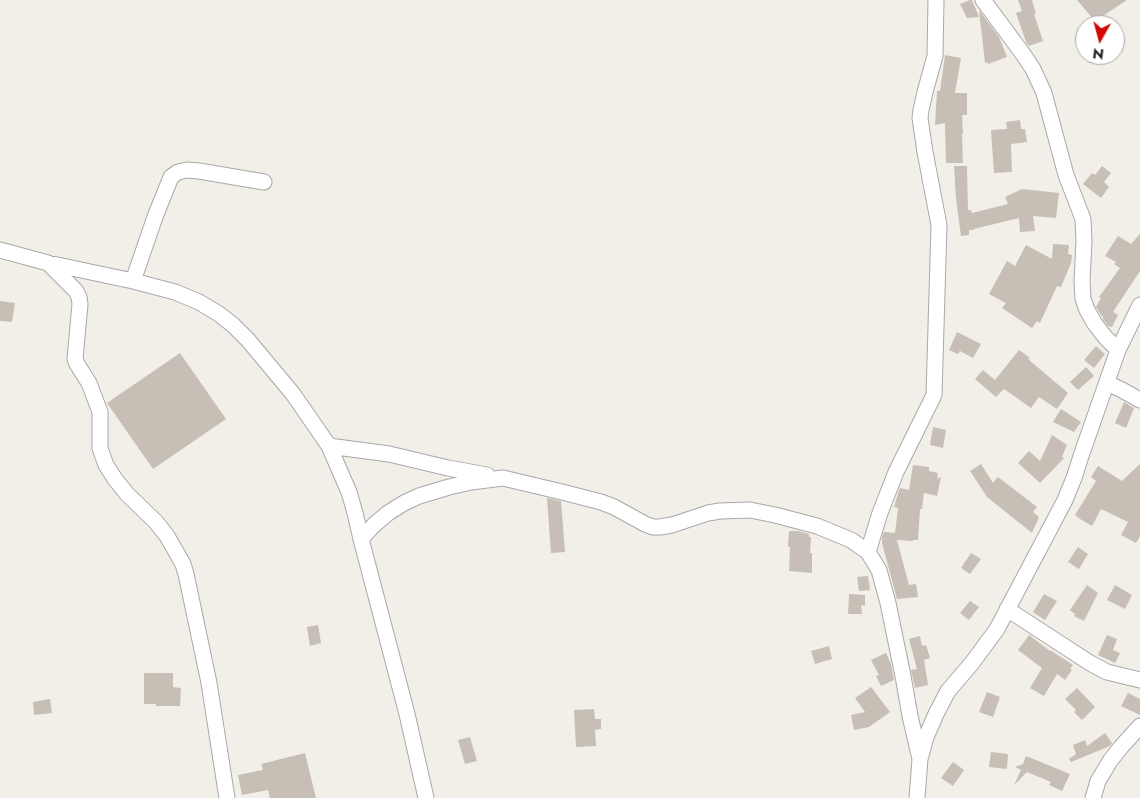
<!DOCTYPE html>
<style>
body{margin:0}
#map{position:relative;width:1140px;height:798px;overflow:hidden;background:#f2efe8;font-family:Jost,sans-serif}
canvas{display:block}
.north{position:absolute;left:1075px;top:15px;width:50px;height:50px;box-sizing:border-box;background:#fff;border:1px solid #a6a6a6;border-radius:50%;rotate:187deg;font-size:14px;font-weight:700;line-height:20px;text-align:center;color:#212121}
.north::after{content:'';display:block;margin:auto;width:18px;height:22px;background:#d30600;clip-path:polygon(50% 0,100% 100%,50% 72%,0 100%)}
</style>
<div id="map">
<canvas width="1140" height="798"></canvas>
<div class="north">N</div>
</div>
<script>
const context = document.querySelector('canvas').getContext('2d');
context.lineJoin = 'round';
function fill(path, color) {
  context.fillStyle = color;
  context.fill(path, 'evenodd');
}
function poly(rows) {
  const path = new Path2D();
  for (const r of rows) {
    path.moveTo(r[0], r[1]);
    for (let i = 2; i < r.length; i += 2) path.lineTo(r[i], r[i + 1]);
  }
  return path;
}
function stroke(path, color, width, dash) {
  context.strokeStyle = color;
  context.lineWidth = width;
  context.lineCap = dash ? 'butt' : 'round';
  context.setLineDash(dash || []);
  context.stroke(path);
}
const building = poly([
 [970,0,972,0,979,17,967,18,960,4],
 [1018,0,1032,0,1036,14,1034,14,1043,41,1029,46,1026,42,1016,13,1022,11],
 [1077,0,1127,0,1095,21],
 [979,10,999,37,1007,57,988,64,987,62,985,63],
 [945,55,961,58,955,93,967,93,967,115,962,115,963,134,962,134,963,163,946,163,945,123,935,125,937,91,940,91],
 [1020,120,1021,129,1025,129,1027,142,1011,144,1012,172,994,173,991,130,1007,129,1006,122],
 [954,166,967,166,968,210,971,210,972,213,1008,204,1005,197,1022,189,1059,193,1056,218,1033,216,1035,231,1020,232,1019,218,974,229,974,230,969,230,969,235,961,236,956,199],
 [1102,166,1111,173,1104,182,1109,187,1101,198,1083,184,1092,173,1095,175],
 [1140,234,1140,271,1113,312,1118,315,1112,327,1108,326,1103,319,1103,316,1101,315,1096,307,1101,298,1099,297,1120,268,1114,264,1116,262,1105,256,1118,236,1131,244],
 [1053,244,1069,245,1068,254,1072,255,1071,263,1061,287,1057,286,1040,323,1037,321,1032,328,1002,308,1006,303,989,294,1007,261,1015,266,1026,245,1052,259],
 [0,301,15,303,12,322,0,321],
 [957,332,981,344,973,358,960,351,958,354,949,350],
 [1096,346,1105,354,1094,368,1084,360],
 [1019,350,1030,358,1028,359,1068,393,1057,409,1039,397,1031,408,1004,389,996,397,975,379,983,370,995,380],
 [180,353,226,419,153,469,107,403],
 [1086,367,1094,376,1078,390,1070,382],
 [1124,402,1134,408,1126,428,1115,423],
 [1061,409,1081,422,1074,432,1053,422],
 [933,427,946,430,943,448,930,445],
 [1052,435,1067,445,1062,457,1064,458,1040,483,1018,463,1029,451,1040,461],
 [981,464,993,483,998,477,1037,507,1033,512,1039,517,1032,533,987,497,970,471],
 [1140,464,1140,536,1136,543,1121,535,1128,522,1101,509,1092,526,1080,519,1075,515,1096,481,1091,477,1098,466,1122,481],
 [913,465,929,467,929,471,938,473,937,479,941,477,937,496,924,493,922,509,920,509,918,540,913,540,913,541,897,540,909,585,916,584,918,597,897,599,882,543,882,537,884,532,895,533,898,508,894,507,898,493,900,488,909,490],
 [547,498,561,501,565,552,551,553],
 [789,531,798,531,809,534,809,537,811,537,810,553,812,553,812,573,789,571,790,547,788,547],
 [1078,547,1088,554,1079,569,1068,562],
 [971,553,981,559,970,574,961,568],
 [868,576,870,590,859,591,857,577],
 [1087,585,1098,593,1084,621,1074,616,1075,614,1070,610],
 [1115,585,1132,595,1125,609,1107,600],
 [849,594,865,595,865,606,861,605,862,614,848,614],
 [1044,594,1057,601,1045,620,1033,612],
 [970,601,979,607,969,620,960,613],
 [318,625,321,643,310,646,307,627],
 [1029,635,1050,651,1050,650,1073,665,1070,669,1072,670,1065,680,1057,674,1044,696,1030,688,1042,668,1018,650],
 [1107,635,1117,639,1113,650,1120,653,1115,663,1098,655],
 [920,636,922,646,926,645,930,658,924,660,928,685,915,688,911,670,917,669,909,639],
 [829,646,832,659,815,664,811,651],
 [886,653,891,664,894,680,881,686,876,676,879,675,871,660],
 [144,673,173,673,173,687,181,688,180,706,156,706,156,704,144,704],
 [871,687,890,712,869,727,854,730,851,715,865,712,855,698],
 [1077,688,1095,707,1082,720,1074,712,1076,710,1065,699],
 [987,692,1000,697,993,717,979,712],
 [1128,693,1140,699,1140,715,1121,706],
 [50,699,52,713,34,715,33,702],
 [594,709,595,719,601,719,601,729,595,730,596,746,576,747,574,710],
 [1105,733,1112,743,1110,746,1071,762,1069,759,1076,754,1073,745,1085,740,1087,746],
 [470,737,477,761,465,764,458,740],
 [991,752,1008,754,1007,769,989,767],
 [305,753,316,798,270,798,268,790,242,795,238,775,263,770,261,764],
 [1026,756,1070,774,1062,791,1049,785,1051,782,1027,772,1014,785,1021,770,1015,767,1023,764],
 [953,762,964,770,953,786,941,778]
]);
const minor = poly([
 [983,0,1023,54,1033,69,1044,93,1066,175,1083,219,1084,241,1082,281,1083,299,1087,310,1095,324,1105,337,1118,350],
 [0,250,48,263,133,281,175,292,199,302,219,314,233,325,248,340,293,394,329,446,349,492,355,513,361,539,407,714,426,798],
 [48,263,76,291,79,297,80,304,75,359,77,364,89,383,100,412,100,448,106,465,115,479,127,494,156,522,167,536,183,564,186,574,209,683,227,798],
 [133,281,155,217,171,177,178,172,187,170,199,171,264,182],
 [1107,383,1122,390,1140,400],
 [329,446,389,454,448,468,487,475],
 [361,539,374,525,388,513,404,503,419,496,449,487,471,482,503,478,562,492,601,502,614,507,645,524,653,527,660,527,672,525,708,513,720,511,750,510,775,515,817,526,851,540,868,552],
 [1007,609,1090,663,1107,672,1140,680],
 [920,759,910,716,903,676,888,603,879,570,868,552,880,513,896,472,934,395,939,225,925,152,920,118,921,110,925,92,935,56,936,0],
 [917,798,920,759,926,737,936,714,948,691,972,663,997,629,1065,500,1074,478,1081,456,1118,350,1140,305],
 [1093,798,1098,781,1110,761,1121,747,1140,726]
]);
fill(building, '#c7beb6');
stroke(minor, '#a8a8a8', 17);
stroke(minor, '#fff', 15);
</script>
